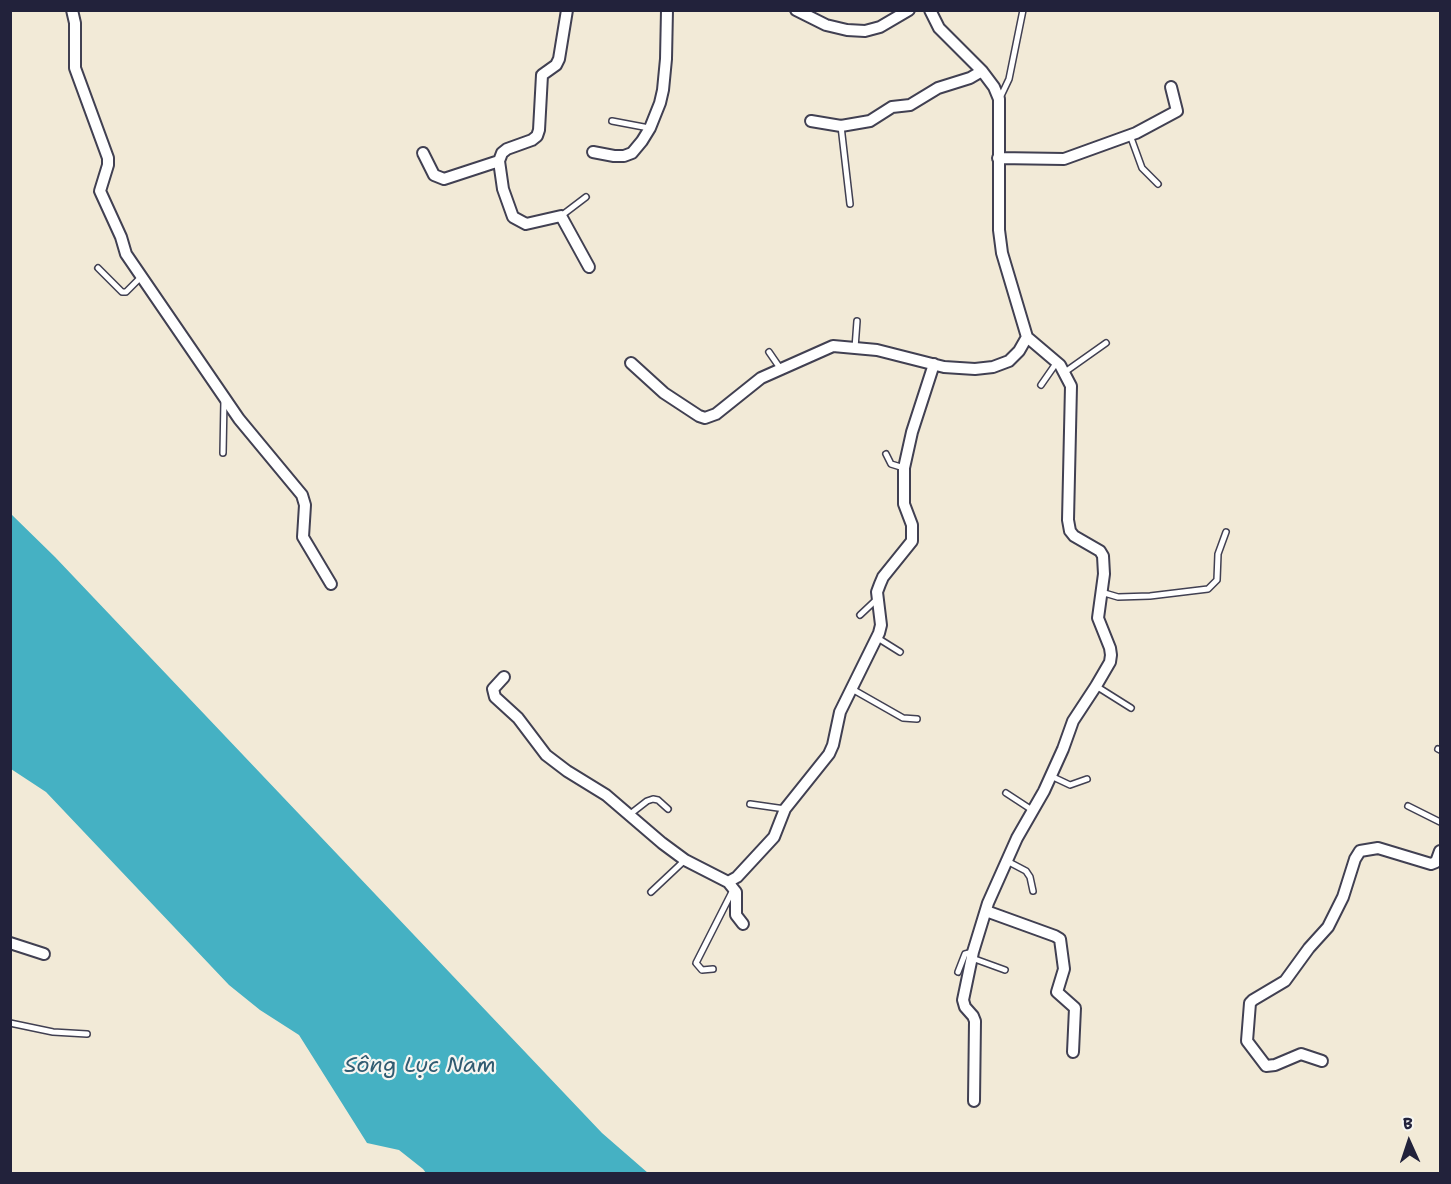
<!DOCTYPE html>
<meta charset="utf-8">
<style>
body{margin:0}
#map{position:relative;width:1451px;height:1184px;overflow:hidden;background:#f2ead7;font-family:"Shantell Sans",sans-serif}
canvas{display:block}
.frame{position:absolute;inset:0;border:12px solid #22223b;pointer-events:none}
.north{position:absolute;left:1379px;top:1112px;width:60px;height:60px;-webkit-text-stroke:4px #f6f6f2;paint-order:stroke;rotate:357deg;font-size:16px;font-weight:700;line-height:24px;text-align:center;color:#22223b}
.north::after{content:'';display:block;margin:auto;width:21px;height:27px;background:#22223b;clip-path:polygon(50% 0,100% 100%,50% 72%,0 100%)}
</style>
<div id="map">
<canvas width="1451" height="1184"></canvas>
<div class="frame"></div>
<div class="north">B</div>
</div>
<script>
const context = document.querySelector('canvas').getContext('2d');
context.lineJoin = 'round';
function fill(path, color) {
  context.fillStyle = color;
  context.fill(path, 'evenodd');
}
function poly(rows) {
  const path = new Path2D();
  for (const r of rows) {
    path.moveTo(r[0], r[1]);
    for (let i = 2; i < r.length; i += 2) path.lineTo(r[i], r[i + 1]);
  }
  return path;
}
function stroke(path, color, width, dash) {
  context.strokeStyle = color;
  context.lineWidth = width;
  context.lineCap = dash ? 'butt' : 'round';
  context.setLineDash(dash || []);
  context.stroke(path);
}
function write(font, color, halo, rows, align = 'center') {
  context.font = font + ' "Shantell Sans",sans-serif';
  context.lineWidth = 4.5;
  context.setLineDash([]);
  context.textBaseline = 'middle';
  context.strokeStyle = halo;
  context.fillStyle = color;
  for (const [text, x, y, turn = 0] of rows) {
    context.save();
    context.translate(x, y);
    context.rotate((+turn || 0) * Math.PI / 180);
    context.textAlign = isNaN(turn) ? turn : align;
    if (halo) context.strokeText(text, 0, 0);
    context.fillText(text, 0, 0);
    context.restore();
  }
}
const water = poly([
 [10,513,55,557,602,1133,648,1173,426,1173,423,1169,399,1150,367,1143,299,1035,260,1010,229,985,46,792,11,769]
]);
const lane = poly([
 [1000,98,1009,79,1023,10],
 [612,121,649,128],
 [841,126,850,204],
 [1130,135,1142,168,1158,184],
 [561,216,586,197],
 [98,268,122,292,126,292,141,277],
 [855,348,857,321],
 [769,352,780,368],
 [1065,372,1106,343],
 [1041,385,1057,362],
 [223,453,224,400],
 [886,454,891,464,904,468],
 [1101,592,1118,597,1150,596,1208,589,1217,580,1218,554,1226,532],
 [860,615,877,599],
 [876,637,900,652],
 [1096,686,1131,708],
 [852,689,903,718,917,719],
 [1438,749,1440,750],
 [1051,776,1070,785,1087,779],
 [1006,793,1032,810],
 [750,804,785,809],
 [1408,806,1440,822],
 [629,815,647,801,653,799,658,800,668,809],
 [1007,861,1026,871,1030,877,1033,891],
 [651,892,685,860],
 [972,958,1005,970],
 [713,969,702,970,696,963,733,890],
 [958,972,965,954,973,952],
 [10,1023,53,1032,87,1034]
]);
const street = poly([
 [72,10,75,23,75,68,108,158,108,165,100,191,121,237,126,254,239,419,302,495,305,505,303,537,331,584],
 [567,10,559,59,556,65,542,75,539,130,537,136,532,140,507,149,502,153,499,161,503,189,513,217,526,224,561,216,589,267],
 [796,10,826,25,847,30,865,31,880,27,909,10],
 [930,10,939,28,982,71,994,87,999,99,999,230,1002,253,1027,337,1060,365,1071,386,1068,520,1070,531,1074,536,1100,551,1103,556,1104,574,1098,618,1110,648,1111,655,1110,662,1096,686,1073,721,1063,749,1044,791,1017,838,988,903,973,952,963,1000,965,1007,973,1016,975,1021,974,1101],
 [811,121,841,126,870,121,892,107,910,105,938,88,970,78,982,71],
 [593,152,614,156,624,156,632,153,642,141,650,128,660,103,663,90,666,59,667,10],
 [423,153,434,175,444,179,499,161],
 [998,158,1064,159,1136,133,1177,111,1171,87],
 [631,363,664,393,699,416,705,418,716,414,761,378,833,346,877,350,944,367,975,369,993,367,1009,361,1019,351,1027,337],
 [504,677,493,689,495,697,518,718,546,755,567,771,606,795,662,843,685,860,728,882,736,892,736,915,743,924],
 [728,882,737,877,774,837,785,809,829,754,833,745,840,712,879,633,881,625,877,592,880,584,883,577,912,541,912,525,904,504,904,468,912,432,934,364],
 [986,911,1055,936,1060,939,1064,969,1057,992,1075,1008,1073,1052],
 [10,943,44,954],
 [1322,1061,1301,1054,1275,1065,1266,1066,1247,1041,1250,1003,1253,1000,1285,981,1309,948,1328,927,1343,897,1355,859,1360,851,1378,848,1431,864,1436,862,1440,851]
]);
const waterNames = [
 ["Sông Lục Nam",420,1066]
];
fill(water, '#45b1c3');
stroke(lane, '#414052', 8);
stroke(street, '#414052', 14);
stroke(lane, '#fff', 5);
stroke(street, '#fff', 10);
write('italic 22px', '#305b71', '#f6f6f2', waterNames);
</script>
